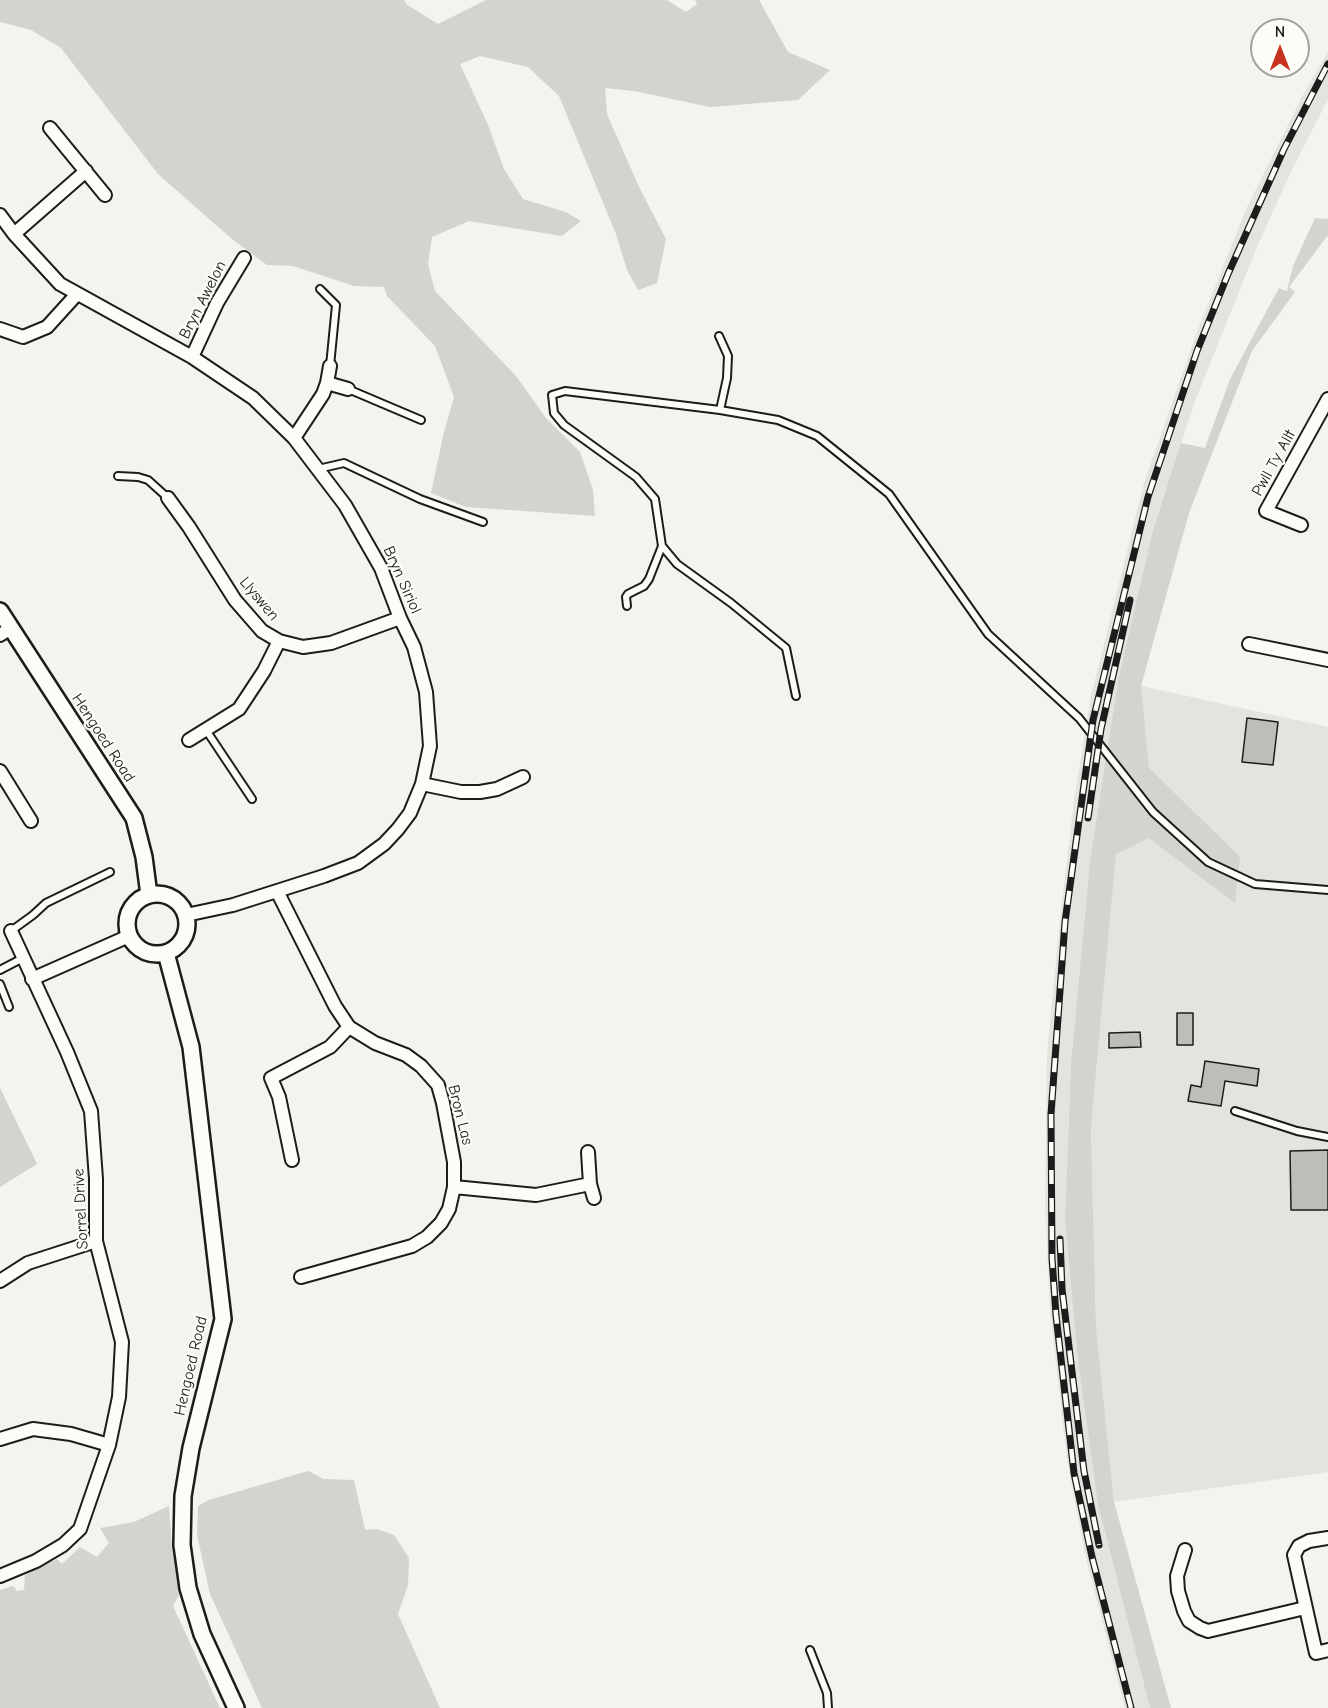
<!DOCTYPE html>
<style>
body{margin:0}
#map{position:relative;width:1328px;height:1708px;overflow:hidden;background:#f4f3ee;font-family:"Comic Neue",sans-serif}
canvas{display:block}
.north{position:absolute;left:1250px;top:18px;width:60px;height:60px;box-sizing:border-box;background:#fdfcf7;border:2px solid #a3a29f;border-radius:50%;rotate:0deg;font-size:16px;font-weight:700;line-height:24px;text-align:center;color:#1c1c1c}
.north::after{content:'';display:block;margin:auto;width:21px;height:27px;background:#c8321e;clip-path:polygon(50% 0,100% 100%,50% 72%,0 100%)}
</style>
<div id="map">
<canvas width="1328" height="1708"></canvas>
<div class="north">N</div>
</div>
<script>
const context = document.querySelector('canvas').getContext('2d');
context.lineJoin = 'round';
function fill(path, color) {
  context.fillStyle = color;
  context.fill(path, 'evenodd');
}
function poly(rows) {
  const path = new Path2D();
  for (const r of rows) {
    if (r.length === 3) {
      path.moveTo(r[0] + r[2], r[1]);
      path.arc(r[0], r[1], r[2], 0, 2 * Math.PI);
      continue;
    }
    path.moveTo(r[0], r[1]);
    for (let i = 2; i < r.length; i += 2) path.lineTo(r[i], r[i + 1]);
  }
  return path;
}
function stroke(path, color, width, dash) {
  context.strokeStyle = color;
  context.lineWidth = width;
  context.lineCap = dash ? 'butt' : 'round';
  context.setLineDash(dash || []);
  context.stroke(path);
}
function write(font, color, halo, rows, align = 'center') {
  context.font = font + ' "Comic Neue",sans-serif';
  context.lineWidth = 4.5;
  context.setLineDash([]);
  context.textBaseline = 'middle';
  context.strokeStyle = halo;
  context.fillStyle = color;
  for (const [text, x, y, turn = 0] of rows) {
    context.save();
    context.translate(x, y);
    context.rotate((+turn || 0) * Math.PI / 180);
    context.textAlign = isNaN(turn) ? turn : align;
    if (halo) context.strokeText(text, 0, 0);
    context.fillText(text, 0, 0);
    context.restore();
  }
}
const built = poly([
 [1328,52,1328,99,1289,176,1257,247,1195,401,1153,530,1118,680,1090,861,1071,1063,1065,1221,1078,1362,1098,1505,1150,1708,1125,1708,1085,1555,1067,1459,1050,1309,1045,1204,1047,1053,1060,921,1074,800,1091,696,1144,483,1197,332,1247,207,1303,95],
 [1141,686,1328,727,1328,1472,1114,1502,1096,1326,1091,1128,1116,854]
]);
const green = poly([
 [0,0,404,0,406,4,438,24,486,0,667,0,686,12,697,4,695,0,759,0,788,52,830,70,798,100,710,107,634,91,605,88,607,114,639,187,666,239,657,283,638,290,627,270,616,234,559,96,528,67,480,56,460,64,488,125,504,169,523,199,566,212,581,221,562,236,469,221,432,237,428,264,435,291,516,376,546,418,580,452,593,490,595,516,466,507,431,493,444,432,454,397,435,346,387,296,384,287,354,286,293,266,267,265,232,239,158,174,61,48,31,30,0,22],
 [1315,218,1328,219,1328,235,1289,287,1295,292,1252,351,1189,513,1141,686,1149,768,1240,857,1235,903,1149,838,1116,854,1091,1128,1096,1326,1114,1502,1171,1708,1150,1708,1098,1505,1078,1362,1065,1221,1071,1063,1090,861,1118,680,1153,530,1181,443,1205,448,1230,379,1279,288,1287,291,1293,266],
 [0,1088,37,1164,0,1187],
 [308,1471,324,1479,354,1480,365,1530,377,1529,394,1535,409,1558,408,1585,398,1614,440,1708,262,1708,210,1594,197,1535,198,1506,209,1500],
 [169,1506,172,1548,180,1593,173,1606,220,1708,0,1708,0,1590,13,1586,17,1591,24,1590,25,1575,57,1559,62,1564,80,1547,97,1557,109,1543,100,1528,134,1522]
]);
const building = poly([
 [1247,718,1278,722,1273,765,1242,762,1247,718],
 [1177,1013,1193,1013,1193,1045,1177,1045,1177,1013],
 [1140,1032,1141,1047,1109,1048,1109,1033,1140,1032],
 [1205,1061,1259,1069,1257,1086,1225,1081,1221,1106,1188,1101,1191,1085,1201,1087,1205,1061],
 [1328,1150,1328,1210,1291,1210,1290,1151,1328,1150]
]);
const service = poly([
 [320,289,336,305,330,366],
 [719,336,728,356,727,378,720,410],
 [348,389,421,420],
 [318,469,344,463,420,499,483,522],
 [118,476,138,477,148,480,168,498],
 [627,606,626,597,628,594,644,586,649,579,662,546],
 [796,696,786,648,731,603,677,564,662,546,655,499,636,477,564,425,554,413,552,395,565,391,720,410,778,420,817,436,889,494,988,634,1079,718,1153,812,1208,862,1255,884,1328,890],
 [206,730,252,799],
 [11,931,33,915,46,903,110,872],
 [0,970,23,958],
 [0,984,9,1007],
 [1235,1111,1297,1131,1328,1137],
 [810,1650,827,1693,828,1708]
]);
const minor = poly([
 [50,128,105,195],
 [0,215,14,234,60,284,192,357,253,398,294,438,345,505,381,568,400,618,414,647,426,692,430,746,422,784,410,813,398,829,384,844,358,863,324,876,233,905,186,915],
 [14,234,86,171],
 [0,329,23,337,47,327,77,294],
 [192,357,217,303,244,258],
 [327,383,348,389],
 [294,438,323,394,327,383,330,366],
 [168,498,189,527,235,600,262,631,279,641,303,647,331,643,400,618],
 [1301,525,1266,511,1328,399],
 [0,635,11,628],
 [1249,644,1328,660],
 [189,740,239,709,264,671,279,641],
 [0,771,31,821],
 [422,784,461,792,480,792,497,789,523,777],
 [277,891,335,1006,349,1027,375,1043,406,1055,421,1066,438,1085,443,1103,454,1162,454,1187,449,1209,441,1223,427,1237,412,1246,301,1277],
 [32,979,129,936],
 [588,1152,590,1184,594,1198],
 [292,1160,279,1097,271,1078,330,1047,349,1027],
 [454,1187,536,1195,590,1184],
 [0,1281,28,1263,96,1241],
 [0,1439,33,1429,71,1434,109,1445],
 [1328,1538,1309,1541,1299,1546,1294,1555,1316,1653,1328,1650],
 [1185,1550,1177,1576,1178,1591,1184,1611,1189,1621,1200,1628,1208,1631,1305,1608],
 [0,1576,36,1561,63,1545,80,1529,109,1445,119,1397,122,1342,96,1241,96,1179,91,1111,67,1052,11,931]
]);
const tertiary = poly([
 [0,611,134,818,144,857,149,895],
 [157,924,30],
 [166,953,191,1047,223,1319,191,1448,183,1496,182,1545,188,1588,202,1634,236,1708]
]);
const rail = poly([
 [1088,818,1101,729,1130,600],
 [1060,1239,1062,1289,1084,1471,1099,1545],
 [1131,1708,1092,1557,1074,1473,1056,1315,1052,1258,1051,1114,1065,922,1093,720,1148,497,1197,351,1228,274,1284,149,1328,64]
]);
const streetNames = [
 ["Bryn Awelon",203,300,-63],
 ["Pwll Ty Allt",1274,463,-61],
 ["Bryn Siriol",402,580,66],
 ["Llyswen",259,599,50],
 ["Hengoed Road",103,738,57],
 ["Bron Las",460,1115,76],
 ["Sorrel Drive",81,1209,-93],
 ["Hengoed Road",191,1366,-77]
];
fill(built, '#e4e3de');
fill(green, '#d4d3cf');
fill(building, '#bebdba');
stroke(building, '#1c1c1c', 1.5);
stroke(service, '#1c1c1c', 10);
stroke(minor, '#1c1c1c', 16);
stroke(tertiary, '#1c1c1c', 20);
stroke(service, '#fdfcf7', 6);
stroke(minor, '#fdfcf7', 12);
stroke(tertiary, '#fdfcf7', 15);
stroke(rail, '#1c1c1c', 7);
stroke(rail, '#fdfcf7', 4.5, [14]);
write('16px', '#1c1c1c', '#fdfcf7', streetNames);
</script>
